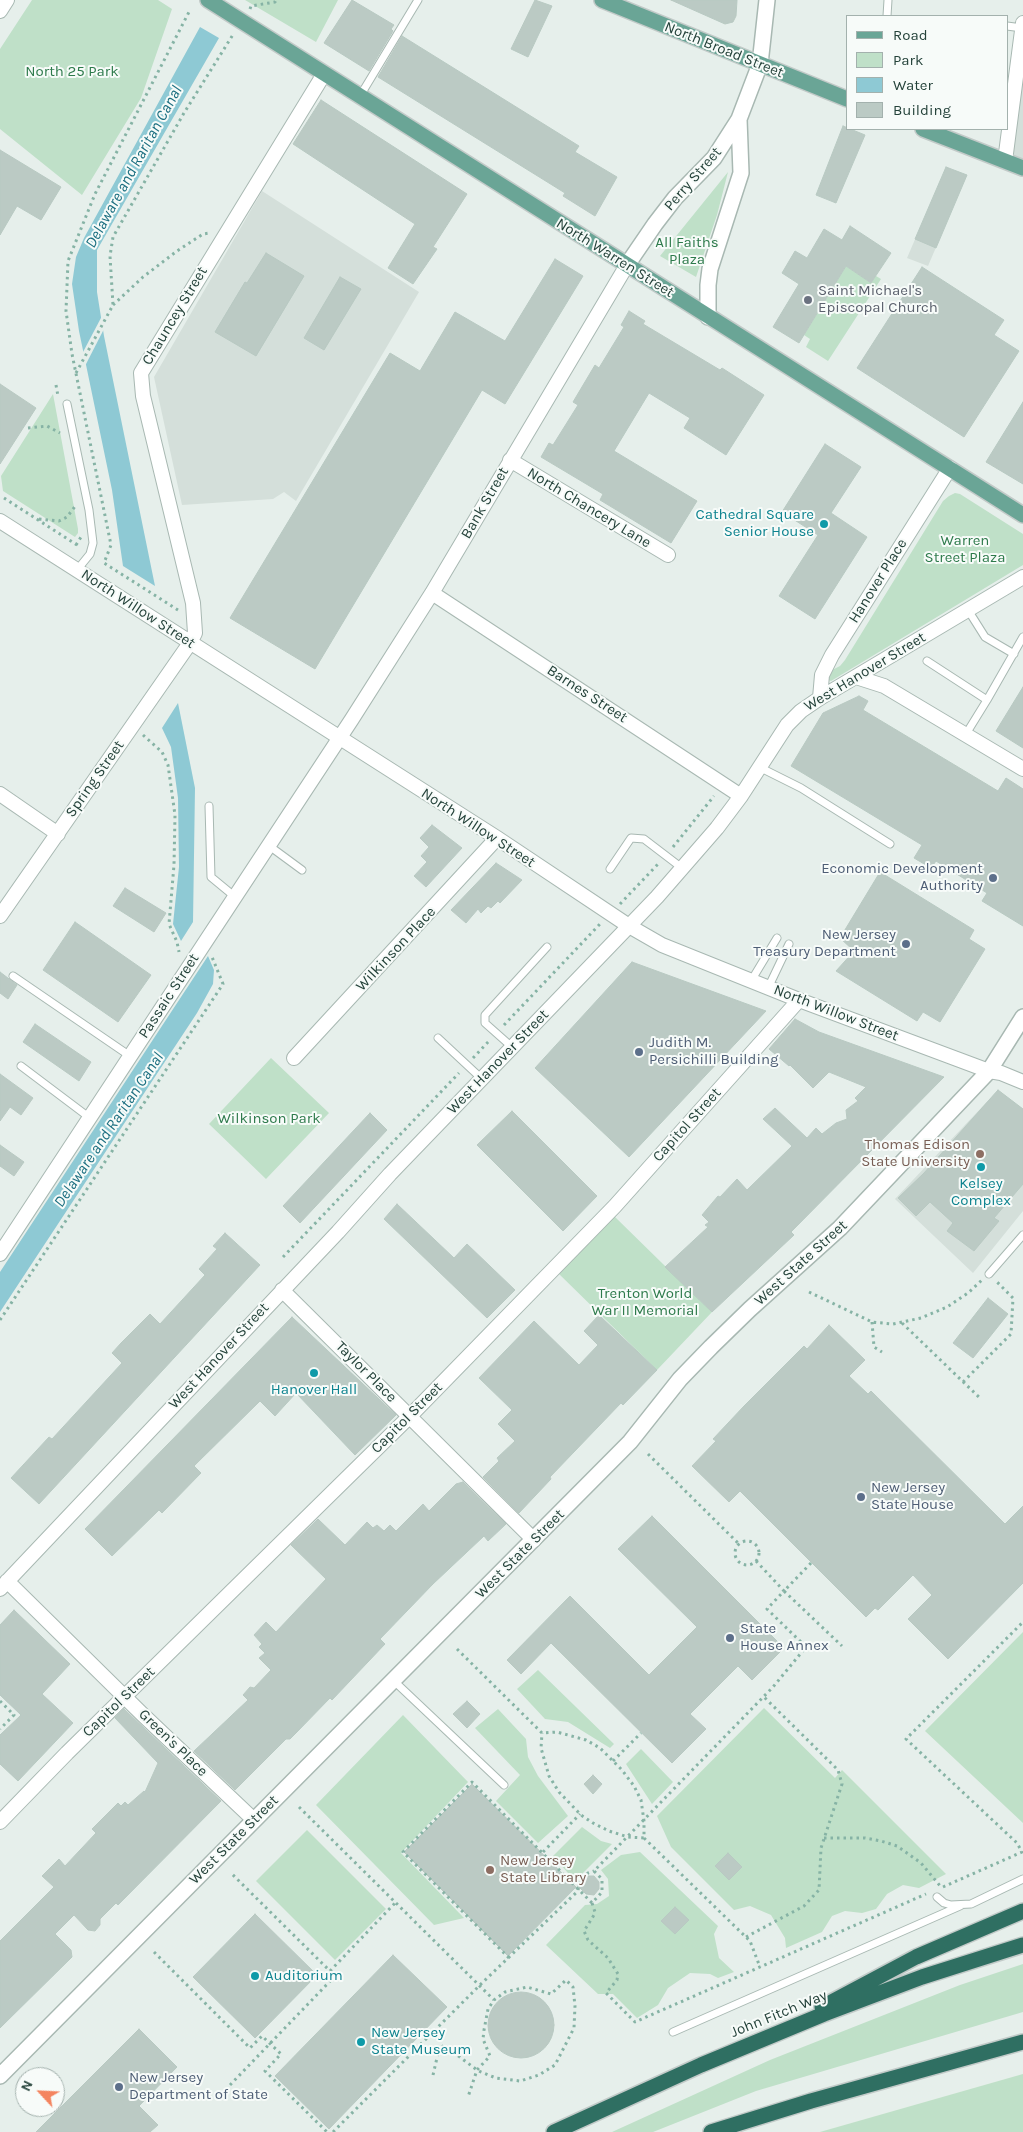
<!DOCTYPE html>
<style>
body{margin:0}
#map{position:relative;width:1023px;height:2132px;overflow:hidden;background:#e6efeb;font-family:Karla,sans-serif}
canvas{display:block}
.legend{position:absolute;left:846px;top:15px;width:162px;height:115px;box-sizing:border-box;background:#f7fbf9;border:1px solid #a3b1ad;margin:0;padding:6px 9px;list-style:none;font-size:15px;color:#24423a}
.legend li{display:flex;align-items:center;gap:10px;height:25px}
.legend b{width:25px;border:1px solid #a3b1ad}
.north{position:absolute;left:15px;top:2067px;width:50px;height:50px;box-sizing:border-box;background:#f7fbf9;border:1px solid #a3b1ad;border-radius:50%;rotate:295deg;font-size:14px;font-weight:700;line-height:20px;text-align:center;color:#24423a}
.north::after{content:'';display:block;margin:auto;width:18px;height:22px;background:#f4845f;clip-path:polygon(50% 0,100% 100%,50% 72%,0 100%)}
</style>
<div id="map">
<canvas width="1023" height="2132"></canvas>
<ul class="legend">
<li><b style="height:6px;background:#6aa596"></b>Road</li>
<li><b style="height:14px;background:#bfe0c8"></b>Park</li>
<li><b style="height:14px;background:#8ec9d4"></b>Water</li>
<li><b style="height:14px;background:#bbcac4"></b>Building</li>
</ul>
<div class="north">N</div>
</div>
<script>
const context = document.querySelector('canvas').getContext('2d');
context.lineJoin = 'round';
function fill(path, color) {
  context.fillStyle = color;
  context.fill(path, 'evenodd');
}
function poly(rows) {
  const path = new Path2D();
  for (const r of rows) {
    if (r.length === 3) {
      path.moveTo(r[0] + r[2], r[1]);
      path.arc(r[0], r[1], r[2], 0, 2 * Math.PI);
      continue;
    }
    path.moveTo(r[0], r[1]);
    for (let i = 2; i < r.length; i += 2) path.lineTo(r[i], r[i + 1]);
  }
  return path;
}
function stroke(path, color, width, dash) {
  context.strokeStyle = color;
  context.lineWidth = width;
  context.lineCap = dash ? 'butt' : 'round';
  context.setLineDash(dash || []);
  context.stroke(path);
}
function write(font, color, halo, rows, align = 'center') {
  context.font = font + ' Karla,sans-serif';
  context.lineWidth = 4;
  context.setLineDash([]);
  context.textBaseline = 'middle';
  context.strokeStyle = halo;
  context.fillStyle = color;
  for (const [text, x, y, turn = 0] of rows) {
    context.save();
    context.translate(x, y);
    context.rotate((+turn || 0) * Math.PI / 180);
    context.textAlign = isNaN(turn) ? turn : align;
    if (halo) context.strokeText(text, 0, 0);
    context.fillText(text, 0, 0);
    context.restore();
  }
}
const built = poly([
 [1023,23,1023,168,1005,161],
 [946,167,967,175,928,266,907,258],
 [262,191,419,292,296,501,284,492,273,499,182,505,154,377],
 [998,1090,1023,1109,1023,1211,973,1273,895,1199]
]);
const green = poly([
 [32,0,158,0,172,9,141,98,82,195,0,129,0,49],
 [245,0,338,0,316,42],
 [728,172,717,215,696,277,660,256],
 [846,266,871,283,876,276,881,279,828,361,806,347,810,339,804,335],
 [53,394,78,529,78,533,75,537,3,491,1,476],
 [955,493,960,494,1023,534,1023,565,831,681,828,680,828,672,840,666,845,660,943,501,949,496],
 [271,1058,329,1113,266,1179,209,1124],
 [614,1216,712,1312,657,1370,558,1273],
 [1023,1632,1023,1823,925,1731],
 [538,1670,614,1744,610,1748,568,1722,545,1719,517,1689],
 [764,1708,835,1778,842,1770,946,1874,919,1888,903,1885,887,1894,876,1909,862,1913,845,1911,832,1916,822,1932,786,1948,785,1938,771,1915,750,1906,734,1910,671,1847,657,1816],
 [498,1709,526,1739,528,1757,538,1776,568,1816,538,1843,496,1801,520,1775,475,1728],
 [403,1715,468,1782,401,1853,464,1918,434,1925,316,1805],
 [641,1749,673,1782,652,1804,626,1764],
 [582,1827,601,1841,612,1844,575,1881,553,1856],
 [307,1830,386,1909,335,1960,256,1881],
 [640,1852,718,1926,714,1934,719,1958,734,1972,718,1978,710,1974,690,1973,668,1988,658,2005,637,2018,613,1994,598,1994,546,1945,585,1905,597,1904,609,1896,608,1879,601,1870,621,1855],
 [1023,1964,1023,2012,756,2091,653,2132,612,2132,770,2060,960,1985],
 [1023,2074,1023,2132,820,2132]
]);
const water = poly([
 [200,27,219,38,97,250,97,292,104,336,155,586,123,566,112,490,79,331,72,284,76,257,84,238],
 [178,703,195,788,193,922,181,941,173,924,179,867,178,798,171,747,162,728],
 [208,956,214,970,213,984,197,1013,0,1312,0,1272]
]);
const pier = poly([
 [102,316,105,327,85,366,82,354]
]);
const building = poly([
 [352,0,394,25,391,29,393,31,369,71,324,43,352,0],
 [535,0,552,6,528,57,511,49,535,0],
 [671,0,737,0,736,16,733,22,725,24,671,0],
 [402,36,579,146,575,152,617,177,595,216,563,196,565,193,378,77,402,36],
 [321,100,467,194,433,247,437,249,413,284,388,268,415,224,293,144,321,100],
 [843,126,865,135,836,203,816,195,843,126],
 [0,150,61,187,41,220,17,206,0,235,0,150],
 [946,167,967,175,936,248,915,239,946,167],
 [850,226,891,253,871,283,846,266,799,343,773,327,799,284,782,273,795,251,807,258,824,229,842,240,850,226],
 [266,253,304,276,256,356,215,332,245,282,247,283,266,253],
 [555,259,583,276,505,404,482,390,315,669,230,618,390,353,420,371,455,312,505,341,555,259],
 [922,267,1004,320,994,335,1019,351,964,437,857,368,922,267],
 [340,277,361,289,324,350,304,338,340,277],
 [629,311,645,321,643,324,720,370,722,368,764,395,726,455,684,428,690,418,649,393,614,451,697,501,671,543,600,500,603,494,541,457,549,443,553,445,578,405,573,402,595,365,599,368,624,327,621,325,629,311],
 [0,384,36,408,0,464,0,384],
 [1023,402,1023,484,986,462,1023,402],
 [825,444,861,467,831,513,867,537,815,619,779,596,818,535,782,512,825,444],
 [1023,687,1023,748,996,731,1023,687],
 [859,696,868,701,863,710,998,791,1006,778,1023,789,1023,926,982,901,987,893,936,861,931,868,914,858,922,845,791,766,823,713,859,696],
 [432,825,462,848,426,887,414,876,427,862,421,856,429,847,420,838,432,825],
 [496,863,522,880,500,903,498,901,491,908,488,906,481,913,478,909,466,923,451,910,496,863],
 [880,872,974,930,969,939,985,949,940,1022,923,1012,917,1021,836,971,854,951,840,938,880,872],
 [125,888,166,913,154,932,113,906,125,888],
 [75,922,151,975,118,1022,43,970,75,922],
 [632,962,766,1011,629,1157,535,1068,632,962],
 [0,972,17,985,8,999,0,993,0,972],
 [795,1019,819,1032,944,1077,791,1232,794,1235,712,1312,665,1267,708,1227,705,1225,709,1222,702,1215,718,1196,720,1197,737,1179,747,1190,792,1146,763,1119,775,1108,807,1138,816,1128,822,1134,836,1123,847,1119,846,1110,858,1101,855,1098,866,1087,829,1072,813,1088,790,1065,789,1066,769,1049,795,1019],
 [35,1024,91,1062,79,1081,23,1042,35,1024],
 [0,1074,33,1098,21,1115,10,1107,0,1121,0,1074],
 [998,1090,1023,1109,1023,1184,994,1218,999,1221,974,1251,947,1231,953,1223,930,1202,916,1216,898,1198,924,1173,998,1090],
 [512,1111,597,1196,563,1231,477,1145,512,1111],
 [370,1113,387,1130,300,1223,283,1206,370,1113],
 [0,1145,24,1162,14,1176,0,1166,0,1145],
 [397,1204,454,1258,467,1244,515,1290,487,1318,384,1219,397,1204],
 [225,1233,260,1265,39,1504,11,1478,49,1437,52,1439,122,1363,112,1353,121,1343,150,1314,160,1324,205,1275,199,1269,217,1249,213,1246,225,1233],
 [988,1298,1008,1314,973,1358,953,1343,988,1298],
 [599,1315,657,1370,623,1405,621,1403,550,1477,551,1479,519,1513,483,1477,499,1461,497,1458,515,1441,498,1424,512,1410,479,1378,534,1321,579,1365,598,1345,584,1331,599,1315],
 [292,1317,396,1415,355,1455,296,1393,275,1416,260,1401,194,1466,201,1473,162,1513,159,1510,112,1556,85,1529,292,1317],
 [829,1325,865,1360,849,1376,868,1394,871,1391,1005,1524,1023,1506,1023,1583,948,1659,908,1619,932,1595,913,1575,878,1610,875,1608,866,1617,740,1491,729,1502,692,1466,716,1441,713,1439,744,1406,804,1346,807,1349,829,1325],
 [463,1482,506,1524,488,1541,484,1536,433,1584,380,1639,385,1644,332,1700,330,1698,296,1733,290,1739,286,1739,235,1790,194,1751,248,1700,243,1695,250,1687,254,1688,271,1670,259,1658,265,1653,259,1647,262,1644,254,1635,266,1622,276,1632,326,1579,291,1545,318,1519,345,1545,367,1522,373,1528,377,1525,384,1531,390,1525,396,1531,423,1504,429,1511,456,1484,463,1482],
 [652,1516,784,1648,752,1680,738,1666,690,1714,706,1729,672,1763,551,1643,521,1674,507,1660,570,1596,649,1675,697,1627,618,1549,652,1516],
 [14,1610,70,1664,42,1694,73,1723,18,1781,0,1764,0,1735,21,1715,0,1695,0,1625,14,1610],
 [467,1701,480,1714,467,1728,453,1714,467,1701],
 [124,1709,221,1801,118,1905,116,1903,100,1919,100,1925,95,1931,88,1930,74,1915,55,1934,71,1950,72,1957,0,2028,0,1941,54,1887,42,1876,59,1859,65,1866,96,1833,92,1829,118,1803,121,1806,125,1802,128,1805,144,1791,145,1792,158,1763,115,1718,124,1709],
 [593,1775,602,1784,593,1794,584,1784,593,1775],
 [472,1784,576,1887,508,1956,404,1852,472,1784],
 [728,1853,742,1867,729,1880,715,1866,728,1853],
 [586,1876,594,1876,599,1882,599,1889,594,1895,586,1894,577,1885,586,1876],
 [675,1907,689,1920,675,1934,661,1921,675,1907],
 [255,1914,317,1975,255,2038,193,1977,255,1914],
 [393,1955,447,2007,329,2129,275,2076,393,1955],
 [521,2025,33],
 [139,2029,177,2067,139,2106,158,2125,150,2132,36,2132,139,2029]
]);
const path = poly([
 [250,9,251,6,275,2,276,0],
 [113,305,143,277,177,251,203,234,210,233],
 [76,373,113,305,110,256,113,237,184,113,234,33],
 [56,385,58,396],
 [28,428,47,426,60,433],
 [4,498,77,545],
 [39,519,59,521,67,517,76,505],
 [76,545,81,537],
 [178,610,104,563,111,545,72,354,66,311,68,261,95,194,189,12],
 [143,735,162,752,168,765,175,815,174,865,169,924,177,942,179,952],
 [673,847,714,796],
 [620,904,659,863],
 [504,1025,600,924],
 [473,1058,490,1040],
 [283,1257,459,1073],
 [809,1292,872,1322,893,1324,921,1318,947,1307,968,1293,982,1280],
 [0,1320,223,984,212,957],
 [872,1322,874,1347,882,1352],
 [902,1323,981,1399],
 [963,1382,1011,1334,1013,1298,997,1282],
 [648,1454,739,1544],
 [747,1553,12],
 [756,1561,784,1591,767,1609,806,1647,773,1687,594,1871,602,1879,602,1892,592,1903,595,1912,594,1915,584,1931,588,1940,608,1958,618,1974,617,1980,606,1993,635,2022,926,1894],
 [811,1563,784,1591,842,1646],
 [457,1649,542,1733,557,1732,586,1740,600,1748,622,1770,634,1786,641,1800,644,1821,644,1838,628,1837,609,1831,593,1823,581,1815,559,1792,549,1776,541,1748,542,1733],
 [0,1701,14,1715,0,1729],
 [613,1761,641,1733],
 [299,1807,494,2000],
 [644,1838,750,1941,760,1967],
 [824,1838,865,1838,881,1841,897,1846,921,1863,941,1887],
 [543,1852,580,1814],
 [943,1887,1022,1852,1017,1843,906,1739,1023,1622],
 [746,1937,804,1906,819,1890,821,1848,842,1784,838,1770,764,1697],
 [154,1952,250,2048,262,2036,281,2054,265,2071,327,2132],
 [509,1958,403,1852,472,1782,592,1903],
 [330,1971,397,1901],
 [433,2075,440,2045,453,2052,477,2070,481,2072,496,2078,520,2081,539,2075,555,2065,574,2028,575,2006,573,1987,566,1980,551,1994,527,1987,505,1992,494,2000,488,2009,484,2030,483,2039,490,2056,477,2070,468,2097],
 [230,2085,335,1976,232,1874],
 [333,2132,480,1985,578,1891,579,1882,588,1873,594,1871]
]);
const service = poly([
 [887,16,888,0],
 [1007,26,1022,28],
 [360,96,418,0],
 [67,404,89,510,93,543,90,554,77,570],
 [968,610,985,637,1014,654],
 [927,661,987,700,966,734],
 [987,700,1023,637],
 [759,767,801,788,890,844],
 [209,806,211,877,234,896],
 [268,845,302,870],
 [610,869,631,838,644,839,682,868],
 [13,976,130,1056],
 [751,981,777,938],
 [768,988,789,944],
 [438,1038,482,1079],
 [512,1047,485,1023,485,1015,547,947],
 [21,1066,90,1118],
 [989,1274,1023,1235],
 [394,1681,504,1785],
 [937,1897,944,1903,951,1905,971,1904,1023,1879],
 [673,2032,960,1906]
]);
const minor = poly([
 [0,11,7,0],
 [1005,161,1023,23],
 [510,460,668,555],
 [0,521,497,838,629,926,662,945,799,1000,989,1071,1001,1073,1023,1082],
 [432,593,741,796],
 [856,677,884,686,1023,769],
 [820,698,822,675,832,655,950,468],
 [0,794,58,834],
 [0,916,190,643,195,633,193,603,143,396,141,373,324,74],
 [294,1058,497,838],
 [0,1254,352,719,432,593,627,265],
 [282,1290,534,1540],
 [7,1581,142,1714,254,1820],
 [0,1589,338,1232,390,1174,657,897,717,828,741,796,787,725,801,711,820,698,1023,577],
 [0,1822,67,1753,410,1416,615,1206,799,1000]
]);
const tertiary = poly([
 [627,265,655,224,675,198,714,158,739,119,760,64,767,0],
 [708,317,708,285,710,269,741,173,739,119],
 [0,2076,630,1442,680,1379,711,1347,750,1309,840,1228,989,1071,1023,1017]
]);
const primary = poly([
 [208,0,1023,515],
 [602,0,847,99],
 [923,129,1023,168]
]);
const motorway = poly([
 [822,2007,916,1957,1023,1911],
 [554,2132,701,2065,824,2014,922,1977,1023,1945],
 [711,2132,811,2101,1023,2042]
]);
const markers = [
 [808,300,5,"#6b7280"],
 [824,524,5,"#0f9aa8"],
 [993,878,5,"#5c6f8a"],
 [906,944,5,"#5c6f8a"],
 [639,1052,5,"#5c6f8a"],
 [980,1154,5,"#8d6e63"],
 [981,1167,5,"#0f9aa8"],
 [314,1373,5,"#0f9aa8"],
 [861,1497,5,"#5c6f8a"],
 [730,1638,5,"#5c6f8a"],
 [490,1870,5,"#8d6e63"],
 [255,1976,5,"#0f9aa8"],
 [361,2042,5,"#0f9aa8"],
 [119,2087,5,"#5c6f8a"]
];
const streetNames = [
 ["North Broad Street",724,50,22],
 ["Perry Street",693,179,-49],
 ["North Warren Street",615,258,32],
 ["Chauncey Street",175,316,-59],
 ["Bank Street",485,503,-60],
 ["North Chancery Lane",589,508,31],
 ["Hanover Place",878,581,-58],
 ["North Willow Street",138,609,33],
 ["West Hanover Street",865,672,-31],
 ["Barnes Street",587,694,33],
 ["Spring Street",95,779,-55],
 ["North Willow Street",478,828,33],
 ["Wilkinson Place",396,949,-47],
 ["Passaic Street",169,996,-57],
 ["North Willow Street",836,1013,21],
 ["West Hanover Street",498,1062,-46],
 ["Capitol Street",687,1125,-48],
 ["West State Street",801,1263,-42],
 ["West Hanover Street",219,1356,-47],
 ["Taylor Place",366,1372,45],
 ["Capitol Street",407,1418,-45],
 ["West State Street",520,1554,-45],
 ["Capitol Street",119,1702,-44],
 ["Green's Place",173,1743,44],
 ["West State Street",234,1840,-45],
 ["John Fitch Way",779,2014,-22]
];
const parkNames = [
 ["North 25 Park",72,72],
 ["All Faiths",687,243],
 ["Plaza",687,260],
 ["Warren",965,541],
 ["Street Plaza",965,558],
 ["Wilkinson Park",269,1119],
 ["Trenton World",645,1294],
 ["War II Memorial",645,1311]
];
const worshipNames = [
 ["Saint Michael's",818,291],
 ["Episcopal Church",818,308]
];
const cultureNames = [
 ["Cathedral Square",814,515,"right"],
 ["Senior House",814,532,"right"],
 ["Kelsey",981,1184],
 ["Complex",981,1201],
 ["Hanover Hall",314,1390],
 ["Auditorium",265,1976,"left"],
 ["New Jersey",371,2033,"left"],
 ["State Museum",371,2050,"left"]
];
const serviceNames = [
 ["Economic Development",983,869,"right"],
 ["Authority",983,886,"right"],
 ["New Jersey",896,935,"right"],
 ["Treasury Department",896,952,"right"],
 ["Judith M.",649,1043],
 ["Persichilli Building",649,1060],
 ["New Jersey",871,1488],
 ["State House",871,1505],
 ["State",740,1629],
 ["House Annex",740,1646],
 ["New Jersey",129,2078],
 ["Department of State",129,2095]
];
const educationNames = [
 ["Thomas Edison",970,1145],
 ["State University",970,1162],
 ["New Jersey",500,1861,"left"],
 ["State Library",500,1878,"left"]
];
const waterNames = [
 ["Delaware and Raritan Canal",134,167,-61],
 ["Delaware and Raritan Canal",109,1130,-56]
];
fill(built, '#d4dfda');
fill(green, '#bfe0c8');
fill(water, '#8ec9d4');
fill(pier, '#e6efeb');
fill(building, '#bbcac4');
stroke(building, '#b8c9c2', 1);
stroke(service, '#a8b8b2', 9);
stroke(minor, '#a8b8b2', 16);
stroke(tertiary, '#a8b8b2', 18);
stroke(primary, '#c2cac8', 18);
stroke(motorway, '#c2cac8', 18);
stroke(path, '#86b3a5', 3, [2.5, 4]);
stroke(service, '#fff', 7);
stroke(minor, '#fff', 14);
stroke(tertiary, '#fff', 15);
stroke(primary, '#6aa596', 15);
stroke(motorway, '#2f6f62', 15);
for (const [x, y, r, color] of markers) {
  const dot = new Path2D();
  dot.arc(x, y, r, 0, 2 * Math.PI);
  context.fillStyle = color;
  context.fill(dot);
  stroke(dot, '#f7fbf9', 2);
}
write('15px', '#24423a', '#f7fbf9', streetNames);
write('15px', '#2d7a4b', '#f7fbf9', parkNames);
write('15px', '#5b616d', '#f7fbf9', worshipNames, 'left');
write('15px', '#0d838f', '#f7fbf9', cultureNames);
write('15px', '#4e5e75', '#f7fbf9', serviceNames, 'left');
write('15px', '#785e54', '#f7fbf9', educationNames, 'right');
write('italic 16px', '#1c6f80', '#f7fbf9', waterNames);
</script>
